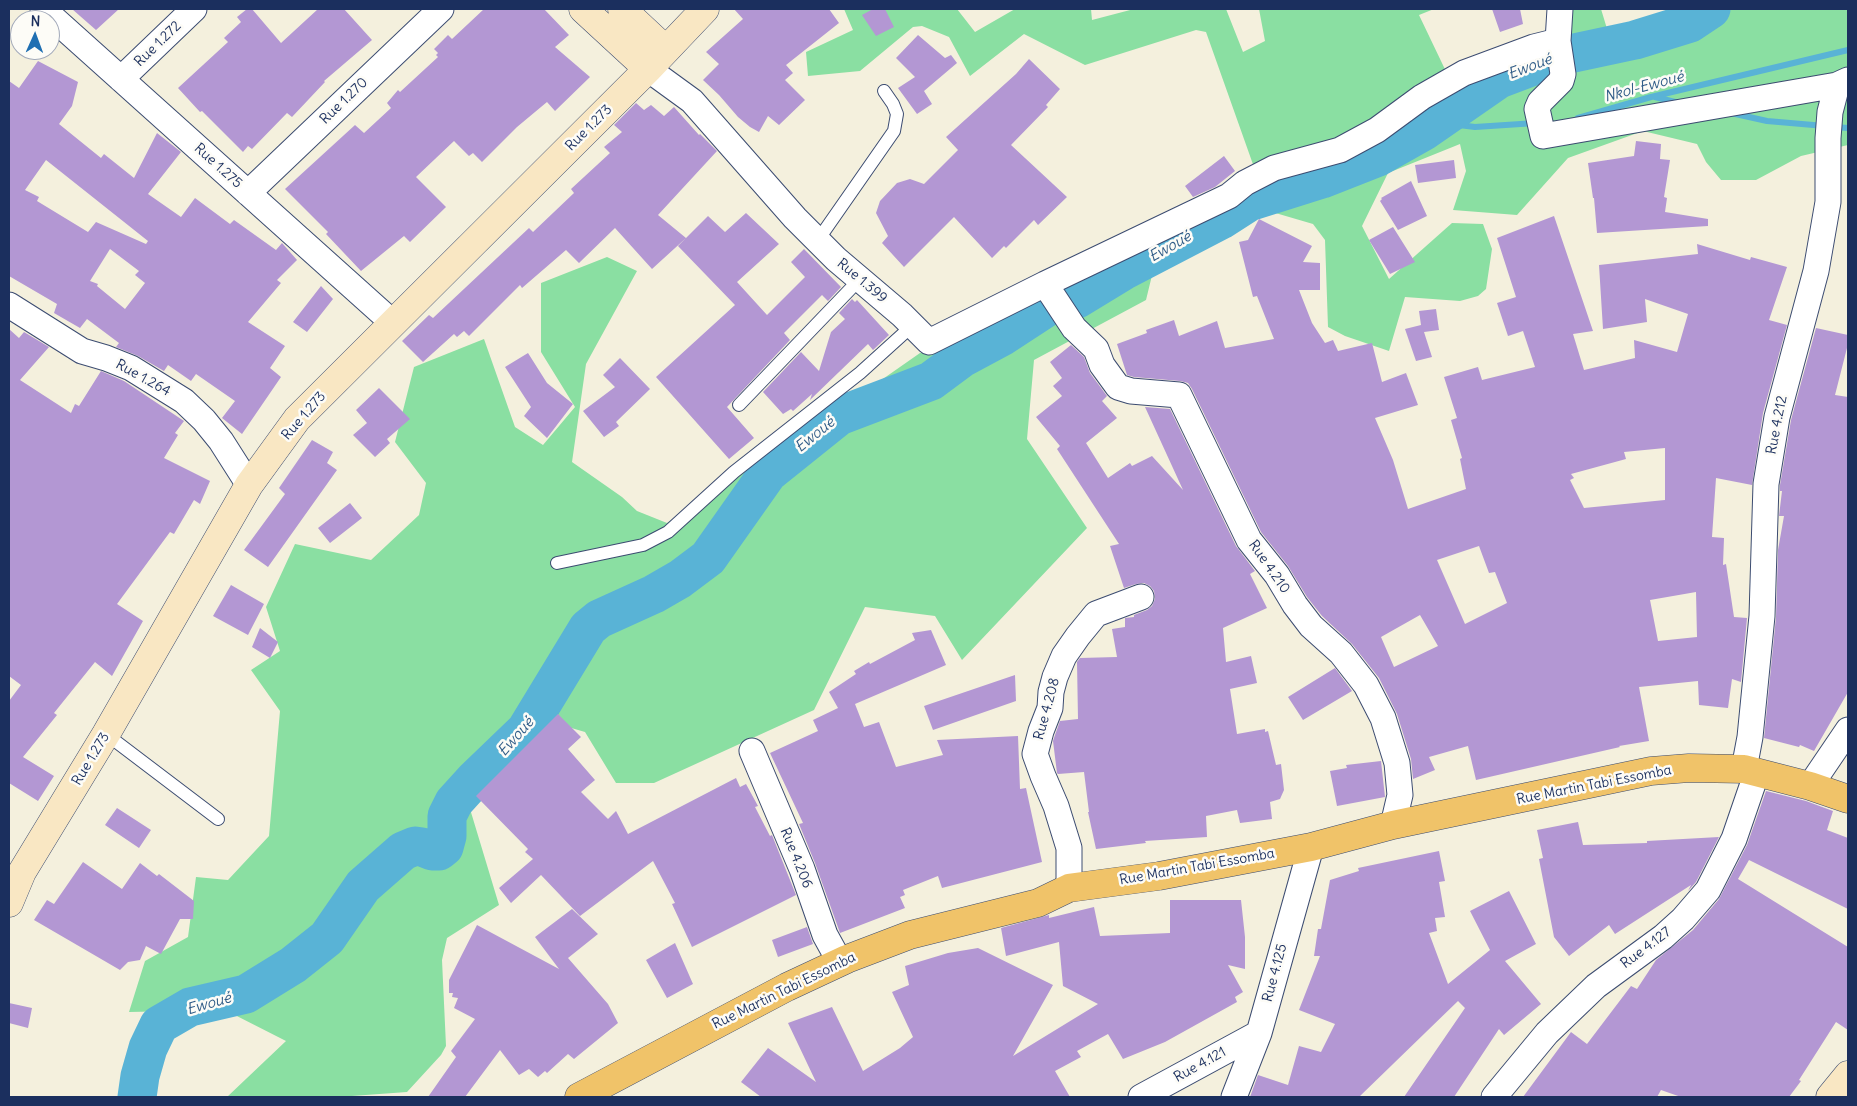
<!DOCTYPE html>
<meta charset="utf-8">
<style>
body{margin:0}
#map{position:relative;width:1857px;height:1106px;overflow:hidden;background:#f4f0dd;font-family:Delius,sans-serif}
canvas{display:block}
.frame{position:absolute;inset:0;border:10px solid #1b2f5e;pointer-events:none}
.north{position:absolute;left:10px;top:10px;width:50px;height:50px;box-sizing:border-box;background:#fdfcf7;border:1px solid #a3aaba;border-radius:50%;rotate:2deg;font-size:14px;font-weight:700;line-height:20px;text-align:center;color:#1b2f5e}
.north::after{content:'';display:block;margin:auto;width:18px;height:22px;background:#1f6fb2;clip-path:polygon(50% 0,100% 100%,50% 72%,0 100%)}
</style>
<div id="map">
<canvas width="1857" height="1106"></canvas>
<div class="frame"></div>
<div class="north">N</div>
</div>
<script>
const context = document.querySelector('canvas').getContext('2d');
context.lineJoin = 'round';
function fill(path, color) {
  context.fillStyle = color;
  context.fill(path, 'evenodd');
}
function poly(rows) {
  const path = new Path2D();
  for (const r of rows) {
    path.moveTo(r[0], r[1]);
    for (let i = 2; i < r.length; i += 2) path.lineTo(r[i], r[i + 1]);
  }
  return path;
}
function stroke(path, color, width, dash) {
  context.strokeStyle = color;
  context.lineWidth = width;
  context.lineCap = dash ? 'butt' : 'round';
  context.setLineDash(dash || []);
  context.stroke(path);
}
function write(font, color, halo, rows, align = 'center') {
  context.font = font + ' Delius,sans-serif';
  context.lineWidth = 5;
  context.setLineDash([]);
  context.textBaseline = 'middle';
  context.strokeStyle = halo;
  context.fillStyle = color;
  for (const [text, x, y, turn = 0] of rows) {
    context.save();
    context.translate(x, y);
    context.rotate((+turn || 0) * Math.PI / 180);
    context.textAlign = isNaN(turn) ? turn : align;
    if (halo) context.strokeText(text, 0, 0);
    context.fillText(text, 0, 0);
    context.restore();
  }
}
const green = poly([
 [844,9,957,9,975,32,1015,9,1091,9,1092,20,1134,9,1226,9,1243,52,1265,41,1259,9,1434,9,1419,15,1452,84,1566,46,1566,9,1601,9,1608,32,1685,9,1848,9,1848,145,1801,156,1756,180,1721,180,1706,162,1697,144,1643,131,1568,158,1517,215,1453,210,1466,171,1460,144,1388,173,1362,226,1389,279,1452,223,1483,224,1492,249,1486,289,1478,296,1460,301,1405,297,1389,351,1345,336,1328,327,1325,240,1313,224,1255,207,1201,238,1154,267,1146,300,1034,360,1027,439,1087,528,962,660,935,616,865,607,814,710,654,783,616,783,585,732,544,720,467,799,499,905,447,938,442,960,446,1046,441,1055,407,1092,352,1096,351,1097,227,1097,286,1041,225,1010,129,1012,145,961,188,937,196,877,228,880,269,836,280,711,251,670,280,651,266,607,295,544,371,560,419,515,426,483,395,442,414,367,484,339,515,427,543,445,575,407,541,352,541,283,607,257,637,271,586,364,572,462,622,497,637,511,667,523,827,418,920,353,947,346,1255,170,1206,32,1196,30,1085,65,1024,34,970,76,949,37,922,26,913,27,860,71,808,76,806,52,853,30]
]);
const stream = poly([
 [1655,97,1679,103],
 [1731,113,1767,121,1825,126],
 [1445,117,1459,125,1475,127,1536,123],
 [1578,118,1651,97,1848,50],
 [1835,127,1848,128]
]);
const river = poly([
 [137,1097,140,1076,148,1048,159,1025,190,1007,246,994,293,965,327,938,363,886,403,851,415,846,422,847,432,851,439,851,444,847,447,836,447,816,454,802,474,780,526,730,588,628,599,619,654,594,680,579,708,558,768,473,839,416,931,381,962,358,1003,336,1052,304,1077,299,1123,271,1221,220,1249,202,1322,179,1378,157,1424,131,1499,79,1560,56,1635,40,1690,23,1711,9]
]);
const building = poly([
 [72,9,119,9,96,30],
 [247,9,252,9,281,43,318,9,344,9,372,40,324,81,325,82,292,117,287,113,252,149,248,146,243,152,202,111,200,112,178,88,228,42,224,38,241,22,237,17],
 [484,9,544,9,569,35,555,47,590,77,555,111,547,102,517,127,482,162,473,153,469,156,454,141,416,177,446,207,410,242,404,236,361,271,326,234,328,232,285,189,355,125,364,133,391,108,387,103,398,90,400,92,438,57,436,55,438,53,434,49,448,35,452,39],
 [734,9,829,9,839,23,786,65,793,73,785,80,805,100,779,125,768,116,759,132,750,127,738,117,719,95,703,80,719,64,706,52,743,19],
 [873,9,885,9,894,27,876,36,862,15],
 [1492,9,1520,9,1523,24,1500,32],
 [918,35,945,58,951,55,957,63,924,91,932,104,917,114,898,88,915,77,896,58],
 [1029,59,1060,89,1046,105,1048,107,1011,145,1067,197,1038,225,1034,220,1006,248,1004,246,992,258,954,217,904,267,882,243,888,236,876,213,880,201,897,183,910,179,924,184,958,150,946,137,1016,74],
 [38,61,78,82,72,106,59,124,101,158,104,154,134,178,157,133,181,152,148,194,181,217,195,198,230,224,234,220,276,250,282,243,297,260,277,280,281,283,248,322,285,346,270,368,281,377,242,434,222,418,235,401,196,374,191,381,168,365,164,371,138,356,116,347,119,343,87,319,80,328,54,313,57,304,9,276,9,81,19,88],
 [46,160,148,241,146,244,96,222,88,232,37,201,39,197,25,190],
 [110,249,139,271,135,275,145,283,125,309,97,286,98,284,90,281],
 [636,103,644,110,651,105,664,116,674,107,699,135,700,134,717,151,658,215,686,238,652,269,615,228,579,263,566,250,522,288,520,285,469,336,464,331,457,337,454,334,423,362,402,341,429,315,433,318,529,228,533,232,574,193,571,189,610,153,604,147,622,132,614,125],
 [1636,141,1661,144,1660,159,1670,160,1664,197,1667,198,1665,212,1708,219,1708,226,1597,233,1594,198,1593,198,1588,163,1634,156],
 [1224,156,1235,171,1215,187,1193,197,1185,186],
 [1454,160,1456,178,1418,183,1415,165],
 [1411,181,1427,216,1398,230,1380,201,1382,199,1381,198],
 [746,213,779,244,737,282,767,315,805,277,791,262,804,249,841,287,828,301,822,295,784,333,790,340,727,407,754,438,729,459,656,377,735,305,678,246,708,216,725,232],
 [1554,216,1593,331,1573,334,1584,370,1635,358,1634,340,1677,352,1688,314,1645,299,1647,322,1603,329,1599,265,1698,254,1697,244,1750,260,1751,257,1787,267,1769,320,1787,325,1763,413,1752,485,1716,478,1712,537,1724,538,1723,565,1726,564,1734,617,1747,618,1741,682,1732,679,1728,708,1699,705,1698,681,1639,687,1649,741,1619,746,1620,747,1476,780,1468,746,1429,757,1435,770,1413,779,1411,759,1397,714,1379,678,1352,644,1322,616,1307,597,1288,566,1261,532,1192,389,1188,383,1180,381,1134,377,1127,375,1117,344,1147,333,1146,330,1174,320,1179,336,1217,321,1225,348,1274,339,1257,296,1253,297,1239,242,1248,240,1259,219,1312,246,1303,262,1320,263,1320,290,1299,290,1312,323,1325,343,1333,340,1338,351,1372,343,1382,382,1406,373,1418,405,1375,418,1393,460,1408,509,1466,489,1460,459,1462,458,1451,420,1457,418,1444,377,1478,367,1482,380,1535,367,1523,331,1508,336,1497,303,1516,297,1497,238],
 [1665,448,1665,500,1584,508,1570,480,1574,478,1571,474,1626,459,1624,452],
 [1479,546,1489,573,1495,572,1507,603,1465,624,1437,560],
 [1696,592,1697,637,1658,641,1650,600],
 [1420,615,1438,646,1394,667,1381,637],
 [1393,227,1415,262,1390,274,1369,240],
 [321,286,333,299,307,332,293,322],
 [852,299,855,302,857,300,889,335,873,350,868,344,810,400,812,394,793,411,791,409,783,414,763,392,801,352,819,371,831,332,845,319,839,313],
 [1436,309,1439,330,1424,332,1432,357,1416,361,1405,329,1421,325,1419,311],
 [1816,328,1848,335,1848,344,1835,395,1848,397,1848,692,1814,751,1800,745,1799,747,1764,738,1776,617,1778,550,1784,516,1779,516,1782,491,1780,491,1780,485,1791,420],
 [9,329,19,338,24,332,49,347,20,380,71,413,75,404,79,406,101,371,124,381,184,421,175,433,178,435,164,458,210,481,200,504,194,500,174,534,170,532,117,604,143,621,112,676,95,662,54,713,57,715,23,757,54,776,38,801,9,783,9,701,21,685,9,676],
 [1071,345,1084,357,1090,373,1107,396,1102,401,1117,418,1086,443,1108,478,1130,463,1132,466,1152,456,1183,490,1145,407,1170,409,1236,546,1255,571,1250,574,1267,608,1223,628,1226,662,1251,656,1257,683,1230,689,1237,734,1265,729,1265,732,1268,731,1276,765,1281,764,1284,790,1280,799,1270,802,1272,819,1240,823,1237,810,1206,816,1207,837,1145,841,1146,843,1096,849,1088,812,1089,812,1084,772,1058,774,1057,773,1053,741,1055,735,1060,721,1078,719,1077,662,1080,658,1117,657,1112,629,1125,627,1125,618,1134,617,1134,615,1147,610,1152,606,1155,599,1154,591,1150,586,1144,583,1136,584,1124,588,1110,546,1119,544,1057,449,1060,446,1036,417,1062,396,1053,386,1062,378,1050,362],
 [528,353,547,383,573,404,547,438,524,416,531,407,505,367],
 [620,358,650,389,616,422,619,426,604,437,583,411,615,387,603,375],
 [379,388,410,419,387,439,390,443,375,457,353,435,367,423,356,410],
 [312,440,333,452,327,463,337,470,268,567,244,550,285,494,279,488],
 [350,503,362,518,330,543,318,528],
 [231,585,264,604,248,635,213,616],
 [260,628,278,642,270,658,252,647],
 [931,630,946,665,855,704,864,727,879,722,896,767,943,755,937,740,1018,736,1020,789,1026,788,1042,862,942,888,938,876,903,890,905,895,900,897,905,908,840,933,815,863,799,824,803,823,770,753,818,731,813,720,838,708,829,692,856,674,854,671,869,662,870,664,915,640,912,633],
 [1335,668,1352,691,1303,720,1288,697],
 [1015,675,1016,701,933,730,924,706],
 [558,714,581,737,568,749,595,780,581,792,608,819,616,811,628,834,736,778,740,787,746,784,758,806,755,807,770,836,772,835,796,895,692,947,672,904,675,903,653,861,580,916,541,875,511,903,499,888,533,859,525,852,528,849,476,796],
 [1381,761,1385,797,1337,806,1330,771,1347,768,1346,765],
 [1766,791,1806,801,1833,811,1827,830,1848,838,1848,909,1749,860,1738,879,1848,947,1848,1030,1836,1022,1799,1080,1801,1081,1789,1097,1681,1097,1661,1090,1657,1097,1523,1097,1571,1032,1587,1044,1631,986,1637,989,1656,960,1693,930,1719,899,1747,845],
 [117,808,151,830,139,848,105,825],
 [1578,822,1583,845,1647,843,1647,841,1719,837,1696,882,1688,891,1691,885,1615,934,1609,925,1569,956,1554,937,1539,859,1543,858,1537,830],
 [1439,851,1445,881,1439,882,1445,917,1435,918,1437,931,1429,933,1448,984,1490,950,1470,911,1509,891,1536,944,1505,961,1541,1004,1504,1035,1499,1029,1454,1097,1404,1097,1465,1008,1458,1001,1359,1097,1250,1097,1258,1075,1288,1085,1299,1046,1321,1052,1335,1024,1299,1010,1320,956,1314,956,1318,929,1321,929,1330,880,1359,871,1358,868],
 [83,862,122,889,140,863,157,876,159,874,194,901,193,919,180,919,161,954,146,946,140,960,128,962,120,970,34,920,47,900,54,904],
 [1170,900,1241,900,1245,937,1245,969,1228,965,1243,992,1235,997,1237,1002,1165,1042,1123,1059,1108,1034,1077,1051,1081,1057,1055,1071,1070,1097,761,1097,741,1082,768,1048,816,1082,788,1023,832,1007,863,1071,900,1048,913,1037,892,992,909,985,905,966,948,953,978,948,1053,985,1013,1056,1098,1004,1063,986,1059,942,1006,956,1001,928,1049,915,1049,918,1094,907,1100,936,1170,933],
 [572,909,598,934,568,958,608,1004,618,1023,574,1059,568,1054,547,1073,545,1071,538,1077,529,1069,519,1075,500,1050,465,1097,428,1097,456,1057,451,1051,475,1019,454,1008,458,998,452,997,453,993,449,993,449,980,477,925,559,969,535,937],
 [807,927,813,944,778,957,772,940],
 [675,943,693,984,667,998,646,960],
 [9,1003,32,1008,28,1028,9,1023]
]);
const lane = poly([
 [818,240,894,131,897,114,893,104,884,91],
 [739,405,860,279],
 [557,563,643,545,668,532,734,472,860,373,913,325],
 [106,734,218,819]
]);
const street = poly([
 [43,9,393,323],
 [1560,9,1558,41,1563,74,1561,81,1540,102,1537,109,1543,136,1837,85,1848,80],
 [648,69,692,101,795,218,836,259,902,315,929,342,1045,284,1074,328,1096,349,1102,365,1118,387,1131,391,1179,395,1249,540,1277,575,1295,605,1311,626,1341,653,1366,685,1383,718,1397,763,1400,795,1393,825],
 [121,79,194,9],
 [248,193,441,9],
 [1045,284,1229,196,1245,183,1274,168,1340,150,1377,130,1422,97,1464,73,1534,47,1558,41],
 [9,305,82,351,106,358,131,368,184,401,204,420,221,441,249,485],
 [752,751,802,869,825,935,836,955,847,959],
 [1744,769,1750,737,1762,616,1766,484,1777,417,1816,271,1828,202,1828,138,1830,112,1837,85],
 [1810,786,1848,730],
 [1069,888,1069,848,1056,806,1043,776,1035,754,1041,731,1050,708,1051,692,1055,677,1064,656,1078,636,1096,614,1141,597],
 [1141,1097,1259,1033],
 [1234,1097,1259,1033,1311,847],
 [1494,1097,1547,1033,1596,986,1663,937,1683,919,1708,890,1734,839,1757,772]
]);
const secondary = poly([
 [583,9,648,69],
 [622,9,666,50],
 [9,903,22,872,106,734,249,485,297,419,648,69,705,9],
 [1830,1097,1848,1075]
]);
const primary = poly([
 [579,1097,787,987,847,959,910,935,1038,903,1069,888,1159,876,1311,847,1393,825,1651,771,1689,768,1744,769,1810,786,1848,799]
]);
const streetNames = [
 ["Rue 1.272",158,44,-44],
 ["Rue 1.270",344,101,-44],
 ["Rue 1.273",589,128,-45],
 ["Rue 1.275",218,166,42],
 ["Rue 1.399",862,281,40],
 ["Rue 1.264",143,378,29],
 ["Rue 1.273",304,416,-49],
 ["Rue 4.212",1777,425,-79],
 ["Rue 4.210",1269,567,55],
 ["Rue 4.208",1047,709,-75],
 ["Rue 1.273",91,759,-59],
 ["Rue Martin Tabi Essomba",1594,785,-11],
 ["Rue 4.206",796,858,68],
 ["Rue Martin Tabi Essomba",1197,867,-10],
 ["Rue 4.127",1646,948,-37],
 ["Rue 4.125",1275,973,-75],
 ["Rue Martin Tabi Essomba",784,991,-26],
 ["Rue 4.121",1200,1065,-29]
];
const waterNames = [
 ["Ewoué",1530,67,-21],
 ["Nkol-Ewoué",1644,87,-15],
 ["Ewoué",1170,247,-30],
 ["Ewoué",815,435,-39],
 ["Ewoué",516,737,-49],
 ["Ewoué",209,1004,-16]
];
fill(green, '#8adfa2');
stroke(stream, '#59b3d6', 6);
stroke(river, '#59b3d6', 39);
fill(building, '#b397d3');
stroke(lane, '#3c4c71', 14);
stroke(street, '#3c4c71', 27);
stroke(secondary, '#3c4c71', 29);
stroke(primary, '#3c4c71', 29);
stroke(lane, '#fff', 12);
stroke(street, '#fff', 25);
stroke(secondary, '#f9e7c3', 28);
stroke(primary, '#f0c369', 28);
write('14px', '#1b2f5e', '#fdfcf7', streetNames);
write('italic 15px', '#315d88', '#fdfcf7', waterNames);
</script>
